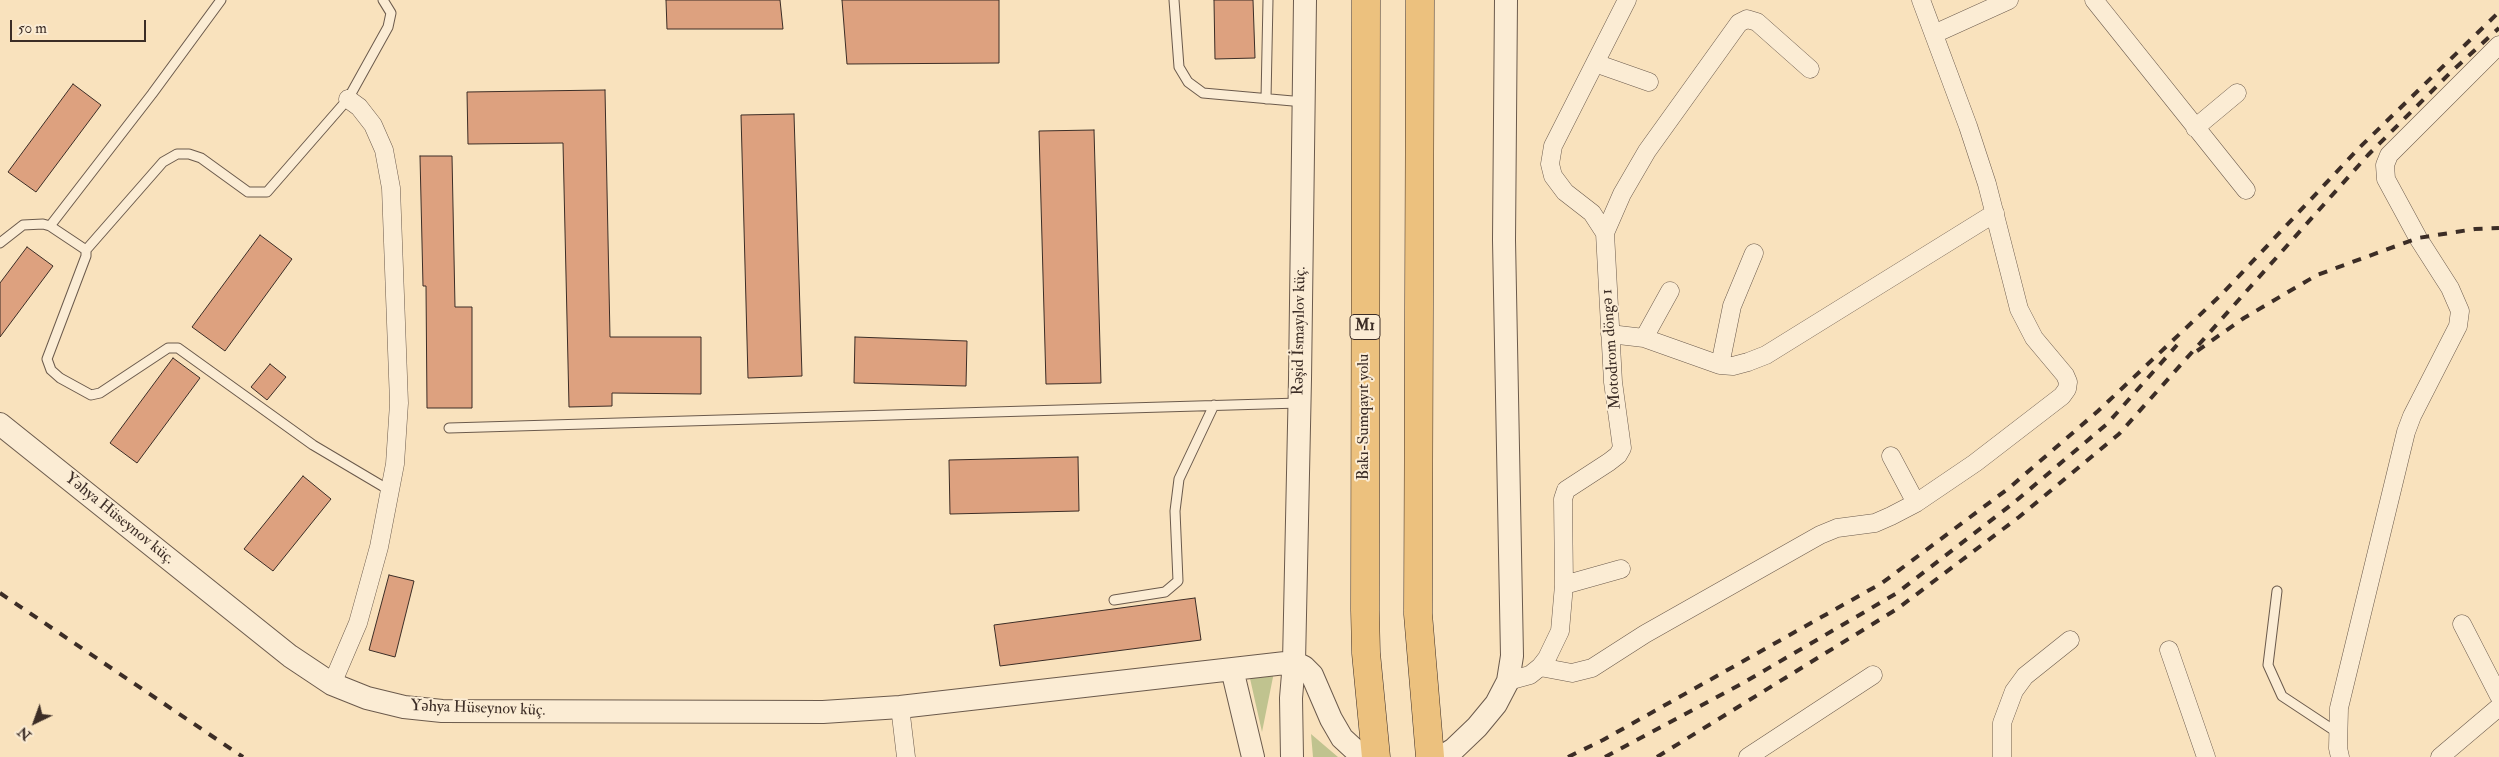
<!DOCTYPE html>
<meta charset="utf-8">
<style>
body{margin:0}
#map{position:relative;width:2499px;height:757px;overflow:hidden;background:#f9e2bd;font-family:"IM FELL Double Pica",serif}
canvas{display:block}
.north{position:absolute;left:10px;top:697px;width:50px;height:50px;-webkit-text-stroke:4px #fbecd4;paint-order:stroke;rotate:222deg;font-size:14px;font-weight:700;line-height:20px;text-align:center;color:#3c2d26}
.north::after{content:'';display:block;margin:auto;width:18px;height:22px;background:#3c2d26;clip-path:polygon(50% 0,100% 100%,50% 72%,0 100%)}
.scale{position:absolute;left:10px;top:20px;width:136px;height:22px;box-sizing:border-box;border:2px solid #3c2d26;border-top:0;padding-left:6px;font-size:15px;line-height:18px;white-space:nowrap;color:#3c2d26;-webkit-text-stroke:4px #fbecd4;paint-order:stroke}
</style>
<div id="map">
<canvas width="2499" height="757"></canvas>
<div class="north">N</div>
<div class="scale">50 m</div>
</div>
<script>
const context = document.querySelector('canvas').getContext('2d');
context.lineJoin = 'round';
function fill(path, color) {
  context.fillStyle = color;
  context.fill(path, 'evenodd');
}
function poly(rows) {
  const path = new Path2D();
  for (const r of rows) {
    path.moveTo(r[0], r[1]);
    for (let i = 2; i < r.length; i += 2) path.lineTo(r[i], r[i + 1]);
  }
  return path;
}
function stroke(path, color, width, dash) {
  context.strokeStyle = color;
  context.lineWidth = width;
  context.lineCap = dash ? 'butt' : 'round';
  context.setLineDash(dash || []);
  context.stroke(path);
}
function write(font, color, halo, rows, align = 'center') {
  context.font = font + ' "IM FELL Double Pica",serif';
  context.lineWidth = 4;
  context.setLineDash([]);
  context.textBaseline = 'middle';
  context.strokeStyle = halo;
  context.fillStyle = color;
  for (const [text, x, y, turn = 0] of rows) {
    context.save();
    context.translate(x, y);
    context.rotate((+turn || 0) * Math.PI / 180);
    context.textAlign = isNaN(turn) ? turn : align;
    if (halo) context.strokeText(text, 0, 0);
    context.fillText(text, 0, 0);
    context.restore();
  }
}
const green = poly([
 [1274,672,1262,732,1249,674],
 [1311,734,1338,757,1313,757]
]);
const building = poly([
 [666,0,780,0,783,29,667,29,666,0],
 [842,0,999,0,999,63,847,64,842,0],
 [1214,0,1253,0,1255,58,1215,59,1214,0],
 [73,84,101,105,36,192,8,172,73,84],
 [605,90,610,337,701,337,701,394,612,393,612,406,569,407,563,143,468,144,467,92,605,90],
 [794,114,802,376,748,378,741,115,794,114],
 [1094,130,1101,383,1046,384,1039,131,1094,130],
 [420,156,452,156,455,307,472,307,472,408,427,408,426,286,423,286,420,156],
 [260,235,292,259,225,351,192,327,260,235],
 [27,247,53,266,0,337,0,283,27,247],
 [855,337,967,341,966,386,854,383,855,337],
 [173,358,200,378,137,463,110,443,173,358],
 [270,364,286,377,267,400,251,387,270,364],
 [1078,457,1079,511,950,514,949,460,1078,457],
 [303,476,331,499,273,571,244,549,303,476],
 [389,575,414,581,395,657,369,650,389,575],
 [1195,598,1201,640,1000,666,994,625,1195,598]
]);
const service = poly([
 [1174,0,1179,67,1188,82,1203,93,1304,102],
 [1266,99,1268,0],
 [50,226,152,94,221,0],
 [0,243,23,225,43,224,50,226,86,250,86,256,47,359,51,370,60,378,91,395,100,393,168,348,178,348,313,445,389,490],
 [86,250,163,162,177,154,189,154,201,158,248,192,267,192,348,99,388,27,391,13,383,0],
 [449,428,1299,403],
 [2277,591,2268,665,2282,696,2338,733],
 [1114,600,1165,592,1178,581,1175,511,1179,479,1214,405]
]);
const minor = poly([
 [2094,0,2246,190],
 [1934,34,2009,0],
 [1595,63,1649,82],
 [2195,128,2237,93],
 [1605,233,1622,194,1647,151,1739,23,1747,19,1757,22,1810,69],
 [1610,334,1644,338,1720,365,1733,366,1748,362,1766,355,1995,213],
 [1644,338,1670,291],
 [1720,365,1732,306,1754,253],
 [1891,456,1916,503],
 [1564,585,1621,569],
 [2462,624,2499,696],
 [2169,650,2206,757],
 [1540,667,1572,673,1592,668,1645,634,1820,535,1837,528,1875,523,1891,516,1916,503,1975,463,2062,396,2067,389,2068,382,2065,375,2034,338,2019,309,1987,184,1968,126,1921,0],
 [1508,681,1530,675,1540,667,1547,658,1560,631,1564,585,1563,499,1566,490,1609,462,1618,455,1622,448,1613,382,1605,233,1592,213,1565,192,1553,176,1550,164,1553,146,1627,0],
 [332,684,358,623,379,547,395,464,399,403,391,188,384,150,373,125,359,107,348,99],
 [900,707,906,757],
 [1748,757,1873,675],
 [2002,757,2002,723,2014,691,2025,676,2070,640],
 [2340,757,2338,748,2339,708,2406,432,2412,416,2458,326,2460,311,2450,288,2418,238,2386,179,2385,165,2389,155,2499,45],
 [2440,757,2499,707]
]);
const tertiary = poly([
 [0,424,290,656,332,684,367,698,404,707,442,711,823,712,900,707,1294,662,1304,667,1312,675,1331,719,1342,738,1354,749,1370,757],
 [1232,669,1253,757],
 [1292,757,1291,698,1294,662,1300,379,1305,0],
 [1441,757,1454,749,1477,727,1496,704,1508,681,1512,656,1504,240,1506,0]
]);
const trunk = poly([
 [1366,0,1365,610,1366,653,1376,757],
 [1420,0,1418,614,1430,757]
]);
const rail = poly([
 [2197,351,2244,318,2317,275,2418,238,2475,229,2499,228],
 [0,593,243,757],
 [1568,757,1603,740,1882,583,2009,488,2098,411,2222,294,2359,148,2499,12],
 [1605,757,1743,683,1897,593,2011,505,2107,424,2177,345],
 [1657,757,1897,609,2019,517,2119,434,2368,155,2451,72,2499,28]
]);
const shields = [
 [1365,327,30]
];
const shieldNames = [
 ["M1",1365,327]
];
const streetNames = [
 ["Rəşid İsmayılov küç.",1300,331,-89],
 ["Motodrom döngə 1",1612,349,-94],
 ["Bakı-Sumqayıt yolu",1365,417,-90],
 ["Yəhya Hüseynov küç.",119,519,39],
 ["Yəhya Hüseynov küç.",478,709,2]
];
fill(green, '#c0c38f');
fill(building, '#dda17f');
stroke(building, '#3c2d26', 1);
stroke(service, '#6b5a4c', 11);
stroke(minor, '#6b5a4c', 19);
stroke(tertiary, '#6b5a4c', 24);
stroke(trunk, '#3c2d26', 29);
stroke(service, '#fbecd4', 9);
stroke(minor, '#fbecd4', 18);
stroke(tertiary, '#fbecd4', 22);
stroke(trunk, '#ecc17e', 28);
stroke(rail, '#3c2d26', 4, [9, 9]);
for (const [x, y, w] of shields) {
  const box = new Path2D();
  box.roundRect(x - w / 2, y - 12.5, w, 25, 4);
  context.fillStyle = '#fbecd4';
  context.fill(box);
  stroke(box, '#3c2d26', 1);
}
write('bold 15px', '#3c2d26', null, shieldNames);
write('16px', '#3c2d26', '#fbecd4', streetNames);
</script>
